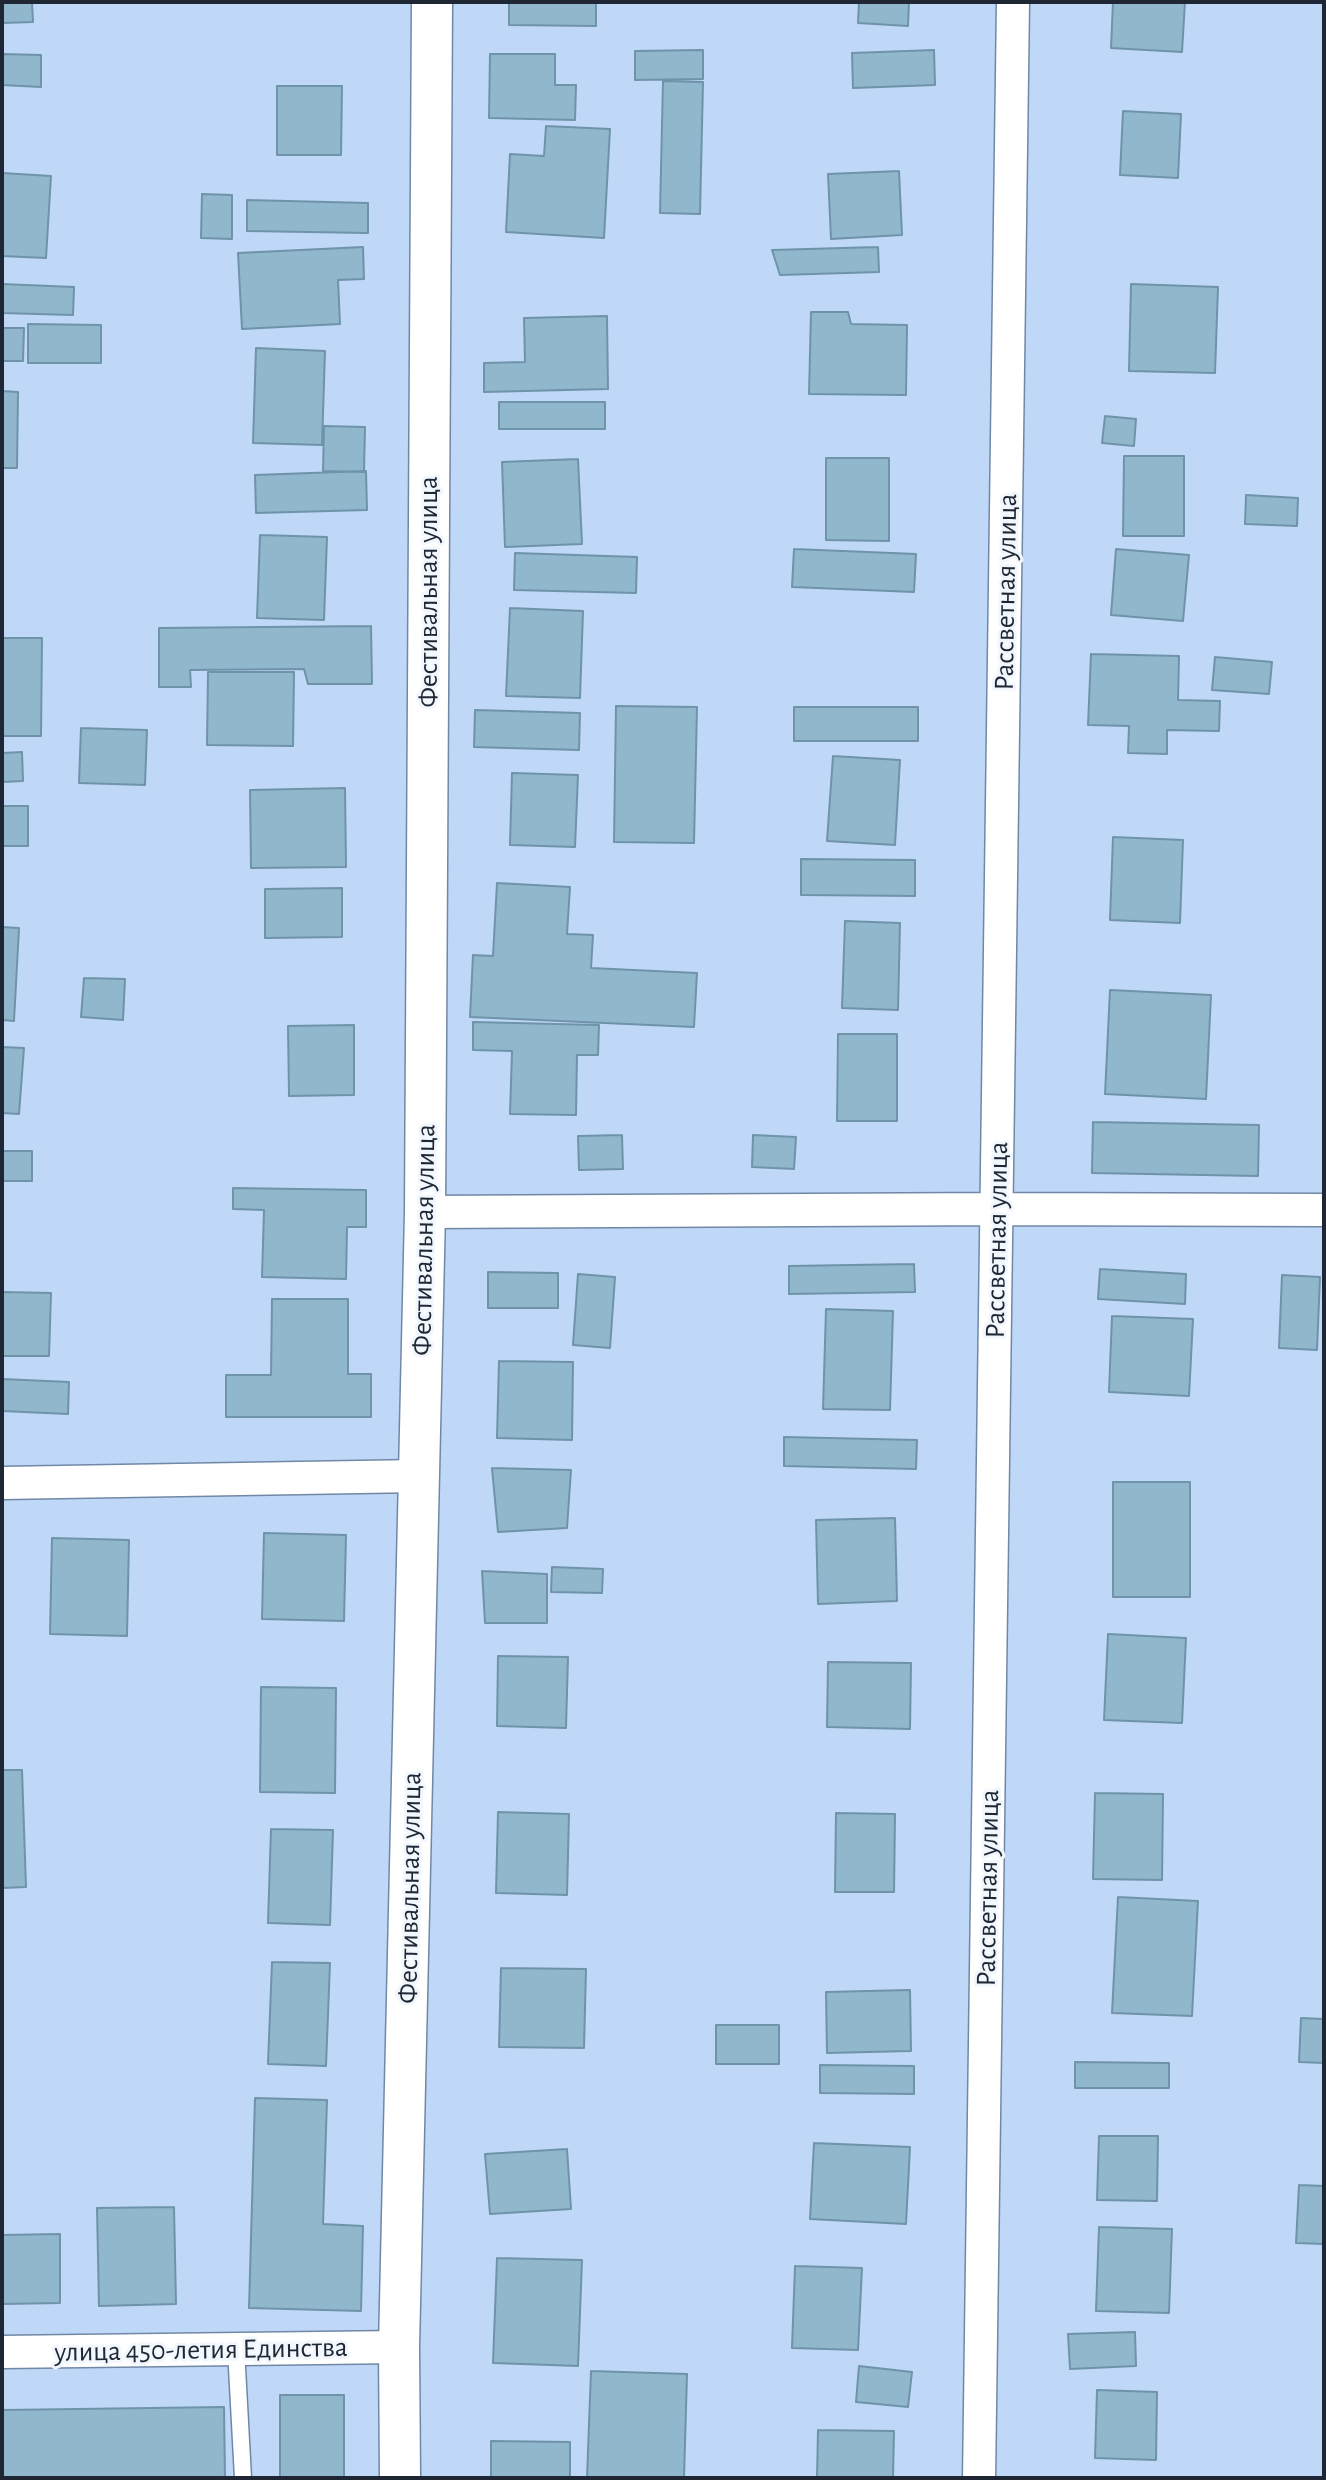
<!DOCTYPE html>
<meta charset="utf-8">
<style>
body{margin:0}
#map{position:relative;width:1326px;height:2480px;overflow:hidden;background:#bfd8f8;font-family:"Alegreya Sans",sans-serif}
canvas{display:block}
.frame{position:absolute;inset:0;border:4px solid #1e2733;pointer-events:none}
</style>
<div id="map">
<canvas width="1326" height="2480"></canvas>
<div class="frame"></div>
</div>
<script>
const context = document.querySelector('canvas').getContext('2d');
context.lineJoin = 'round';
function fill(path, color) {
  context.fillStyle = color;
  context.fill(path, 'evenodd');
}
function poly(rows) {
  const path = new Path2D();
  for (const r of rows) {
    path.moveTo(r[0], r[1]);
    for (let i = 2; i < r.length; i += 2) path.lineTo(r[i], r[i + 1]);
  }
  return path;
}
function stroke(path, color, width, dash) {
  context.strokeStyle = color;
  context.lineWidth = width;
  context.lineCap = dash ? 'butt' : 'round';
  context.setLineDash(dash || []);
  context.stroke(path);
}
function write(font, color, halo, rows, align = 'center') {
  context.font = font + ' "Alegreya Sans",sans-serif';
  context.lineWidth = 6;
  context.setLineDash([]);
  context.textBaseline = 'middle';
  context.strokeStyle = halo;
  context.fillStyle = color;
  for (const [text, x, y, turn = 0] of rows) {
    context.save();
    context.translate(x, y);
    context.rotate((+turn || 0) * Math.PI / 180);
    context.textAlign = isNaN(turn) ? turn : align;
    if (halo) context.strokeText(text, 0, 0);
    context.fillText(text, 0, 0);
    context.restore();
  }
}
const building = poly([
 [2,2,32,2,33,22,2,23,2,2],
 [509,2,596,2,596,26,509,25,509,2],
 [859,2,909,2,908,26,858,23,859,2],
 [1113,2,1185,2,1182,52,1111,48,1113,2],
 [703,50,703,79,635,80,635,51,703,50],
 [934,50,935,85,853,88,852,53,934,50],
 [2,54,41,55,41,87,2,85,2,54],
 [490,54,555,54,555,85,576,85,575,120,489,118,490,54],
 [663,81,703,82,700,214,660,213,663,81],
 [277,86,342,86,341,155,277,155,277,86],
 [1123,111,1181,114,1178,178,1120,175,1123,111],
 [546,126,610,129,604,238,506,232,510,154,544,156,546,126],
 [899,171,902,235,831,239,828,174,899,171],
 [2,173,51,176,46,258,2,256,2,173],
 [202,194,232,195,232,239,201,238,202,194],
 [247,200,368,203,368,233,247,231,247,200],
 [363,247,364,279,338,280,340,324,242,329,238,253,363,247],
 [878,247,879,272,780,275,772,250,878,247],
 [2,284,74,287,73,315,2,313,2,284],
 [1131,284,1218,287,1215,373,1129,371,1131,284],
 [811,312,848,312,851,324,907,325,906,395,809,394,811,312],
 [607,316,608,389,484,392,484,363,525,362,524,318,607,316],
 [28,324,101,325,101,363,28,363,28,324],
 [2,328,24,328,23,361,2,361,2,328],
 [256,348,325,351,322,445,253,443,256,348],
 [2,391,18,392,17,468,2,468,2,391],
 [499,402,605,402,605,429,499,429,499,402],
 [1105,416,1136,419,1134,446,1102,443,1105,416],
 [324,426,365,427,364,472,323,471,324,426],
 [1124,456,1184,456,1184,536,1123,536,1124,456],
 [826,458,889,458,889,541,826,540,826,458],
 [578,459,582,544,505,547,502,462,578,459],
 [366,471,367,510,256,513,255,475,366,471],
 [1246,495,1298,498,1297,526,1245,524,1246,495],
 [260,535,327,537,324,620,257,618,260,535],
 [794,549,916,554,914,592,792,587,794,549],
 [1116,549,1189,555,1183,621,1111,615,1116,549],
 [515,553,637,557,636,593,514,590,515,553],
 [510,608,583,611,580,698,506,696,510,608],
 [371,626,372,684,308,684,304,669,190,670,191,687,159,687,159,628,371,626],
 [2,638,42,638,41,736,2,736,2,638],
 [1091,654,1179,656,1178,700,1220,701,1219,731,1167,730,1167,754,1128,753,1129,726,1088,725,1091,654],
 [1215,657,1272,662,1269,694,1212,690,1215,657],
 [208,672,294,672,293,746,207,745,208,672],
 [616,706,697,707,694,843,614,842,616,706],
 [794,707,918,707,918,741,794,741,794,707],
 [475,710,580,713,579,750,474,747,475,710],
 [81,728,147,730,145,785,79,783,81,728],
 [22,752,23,781,2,782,2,753,22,752],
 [833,756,900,760,895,845,827,841,833,756],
 [512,773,578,775,575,847,510,845,512,773],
 [345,788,346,867,251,868,250,790,345,788],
 [2,806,28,806,28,846,2,846,2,806],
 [1113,837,1183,840,1180,923,1110,920,1113,837],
 [801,859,915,860,915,896,801,895,801,859],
 [497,883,570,887,567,934,593,935,591,968,697,973,694,1027,470,1017,473,955,493,956,497,883],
 [342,888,342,937,265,938,265,889,342,888],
 [845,921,900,923,898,1010,842,1008,845,921],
 [2,927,19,928,14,1021,2,1020,2,927],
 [84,978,125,979,123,1020,81,1017,84,978],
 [1110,990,1211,995,1206,1099,1105,1094,1110,990],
 [473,1022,599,1025,598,1055,577,1055,576,1115,510,1114,512,1051,473,1050,473,1022],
 [354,1025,354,1095,289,1096,288,1026,354,1025],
 [838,1034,897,1034,897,1121,837,1121,838,1034],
 [2,1047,24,1048,19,1114,2,1113,2,1047],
 [1093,1122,1259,1125,1258,1176,1092,1173,1093,1122],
 [622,1135,623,1169,579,1170,578,1136,622,1135],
 [753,1135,796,1137,794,1169,752,1167,753,1135],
 [2,1151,32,1151,32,1181,2,1181,2,1151],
 [233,1188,366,1190,366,1227,347,1227,346,1279,262,1277,264,1210,233,1209,233,1188],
 [914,1264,915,1292,789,1294,789,1266,914,1264],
 [1100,1269,1186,1274,1185,1304,1098,1299,1100,1269],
 [488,1272,558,1273,558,1308,488,1308,488,1272],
 [578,1274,615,1277,610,1348,573,1345,578,1274],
 [1282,1275,1320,1277,1317,1350,1279,1348,1282,1275],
 [2,1292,51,1293,49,1356,2,1356,2,1292],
 [272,1299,348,1299,348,1374,371,1374,371,1417,226,1417,226,1375,271,1375,272,1299],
 [826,1309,893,1311,890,1410,823,1409,826,1309],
 [1112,1316,1193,1319,1189,1396,1109,1392,1112,1316],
 [499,1361,573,1362,572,1440,497,1438,499,1361],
 [2,1379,69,1382,68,1414,2,1411,2,1379],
 [784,1437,917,1440,916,1469,784,1466,784,1437],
 [492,1468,571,1470,567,1528,498,1532,492,1468],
 [1113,1482,1190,1482,1190,1597,1113,1597,1113,1482],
 [895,1518,897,1601,818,1604,816,1520,895,1518],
 [264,1533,346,1535,344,1621,262,1619,264,1533],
 [52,1538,129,1540,127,1636,50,1634,52,1538],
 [552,1567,603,1569,602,1593,551,1592,552,1567],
 [482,1571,547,1574,547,1623,485,1623,482,1571],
 [1108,1634,1186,1638,1182,1723,1104,1720,1108,1634],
 [498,1656,568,1657,566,1728,497,1726,498,1656],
 [828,1662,911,1663,910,1729,827,1727,828,1662],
 [261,1687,336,1688,335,1793,260,1792,261,1687],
 [2,1770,22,1770,26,1887,2,1888,2,1770],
 [1095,1793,1163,1794,1162,1880,1093,1879,1095,1793],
 [498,1812,569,1814,567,1895,496,1893,498,1812],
 [836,1813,895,1814,894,1892,835,1892,836,1813],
 [271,1829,333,1830,330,1925,268,1923,271,1829],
 [1118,1897,1198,1901,1192,2016,1112,2013,1118,1897],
 [272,1962,330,1963,326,2066,268,2064,272,1962],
 [501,1968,586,1969,584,2048,499,2047,501,1968],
 [910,1990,911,2051,827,2053,826,1992,910,1990],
 [1301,2018,1324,2019,1324,2063,1299,2062,1301,2018],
 [716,2025,779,2025,779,2064,716,2064,716,2025],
 [1075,2062,1169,2063,1169,2088,1075,2088,1075,2062],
 [820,2065,914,2066,914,2094,820,2093,820,2065],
 [255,2098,327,2100,323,2224,363,2226,361,2311,249,2308,255,2098],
 [1099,2136,1158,2136,1157,2201,1097,2200,1099,2136],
 [814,2143,910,2147,906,2224,810,2219,814,2143],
 [567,2149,571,2209,490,2214,485,2154,567,2149],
 [1299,2185,1324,2186,1324,2244,1296,2243,1299,2185],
 [174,2207,176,2304,99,2306,97,2208,174,2207],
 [1099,2227,1172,2229,1169,2313,1096,2311,1099,2227],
 [60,2234,60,2303,2,2304,2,2235,60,2234],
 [497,2258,582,2260,578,2366,493,2363,497,2258],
 [795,2266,862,2268,858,2350,792,2348,795,2266],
 [1135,2332,1136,2366,1070,2369,1068,2334,1135,2332],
 [859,2366,912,2372,908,2407,856,2402,859,2366],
 [591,2371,687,2374,684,2478,587,2478,591,2371],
 [1097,2390,1157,2392,1156,2460,1095,2458,1097,2390],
 [280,2395,344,2395,344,2478,280,2478,280,2395],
 [224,2407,225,2478,2,2478,2,2410,224,2407],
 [818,2430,894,2431,893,2478,817,2478,818,2430],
 [491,2441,570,2442,570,2478,491,2478,491,2441]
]);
const service = poly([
 [236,2349,243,2478]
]);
const minor = poly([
 [425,1212,998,1209,1324,1210],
 [2,1483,419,1476],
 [2,2352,399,2347],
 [979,2478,1013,2]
]);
const tertiary = poly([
 [400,2478,399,2347,425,1212,432,2]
]);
const streetNames = [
 ["Фестивальная улица",429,592,-90],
 ["Рассветная улица",1006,592,-89],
 ["Фестивальная улица",424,1240,-89],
 ["Рассветная улица",997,1240,-89],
 ["Фестивальная улица",410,1888,-89],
 ["Рассветная улица",988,1888,-89],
 ["улица 450-летия Единства",201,2350,-1]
];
fill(building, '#91b7cd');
stroke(building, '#6f93a9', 2);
stroke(service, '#7188a5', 19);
stroke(minor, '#7188a5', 35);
stroke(tertiary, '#7188a5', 43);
stroke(service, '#fff', 16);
stroke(minor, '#fff', 32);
stroke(tertiary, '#fff', 40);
write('28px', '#1e2733', '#f2f7fe', streetNames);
</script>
